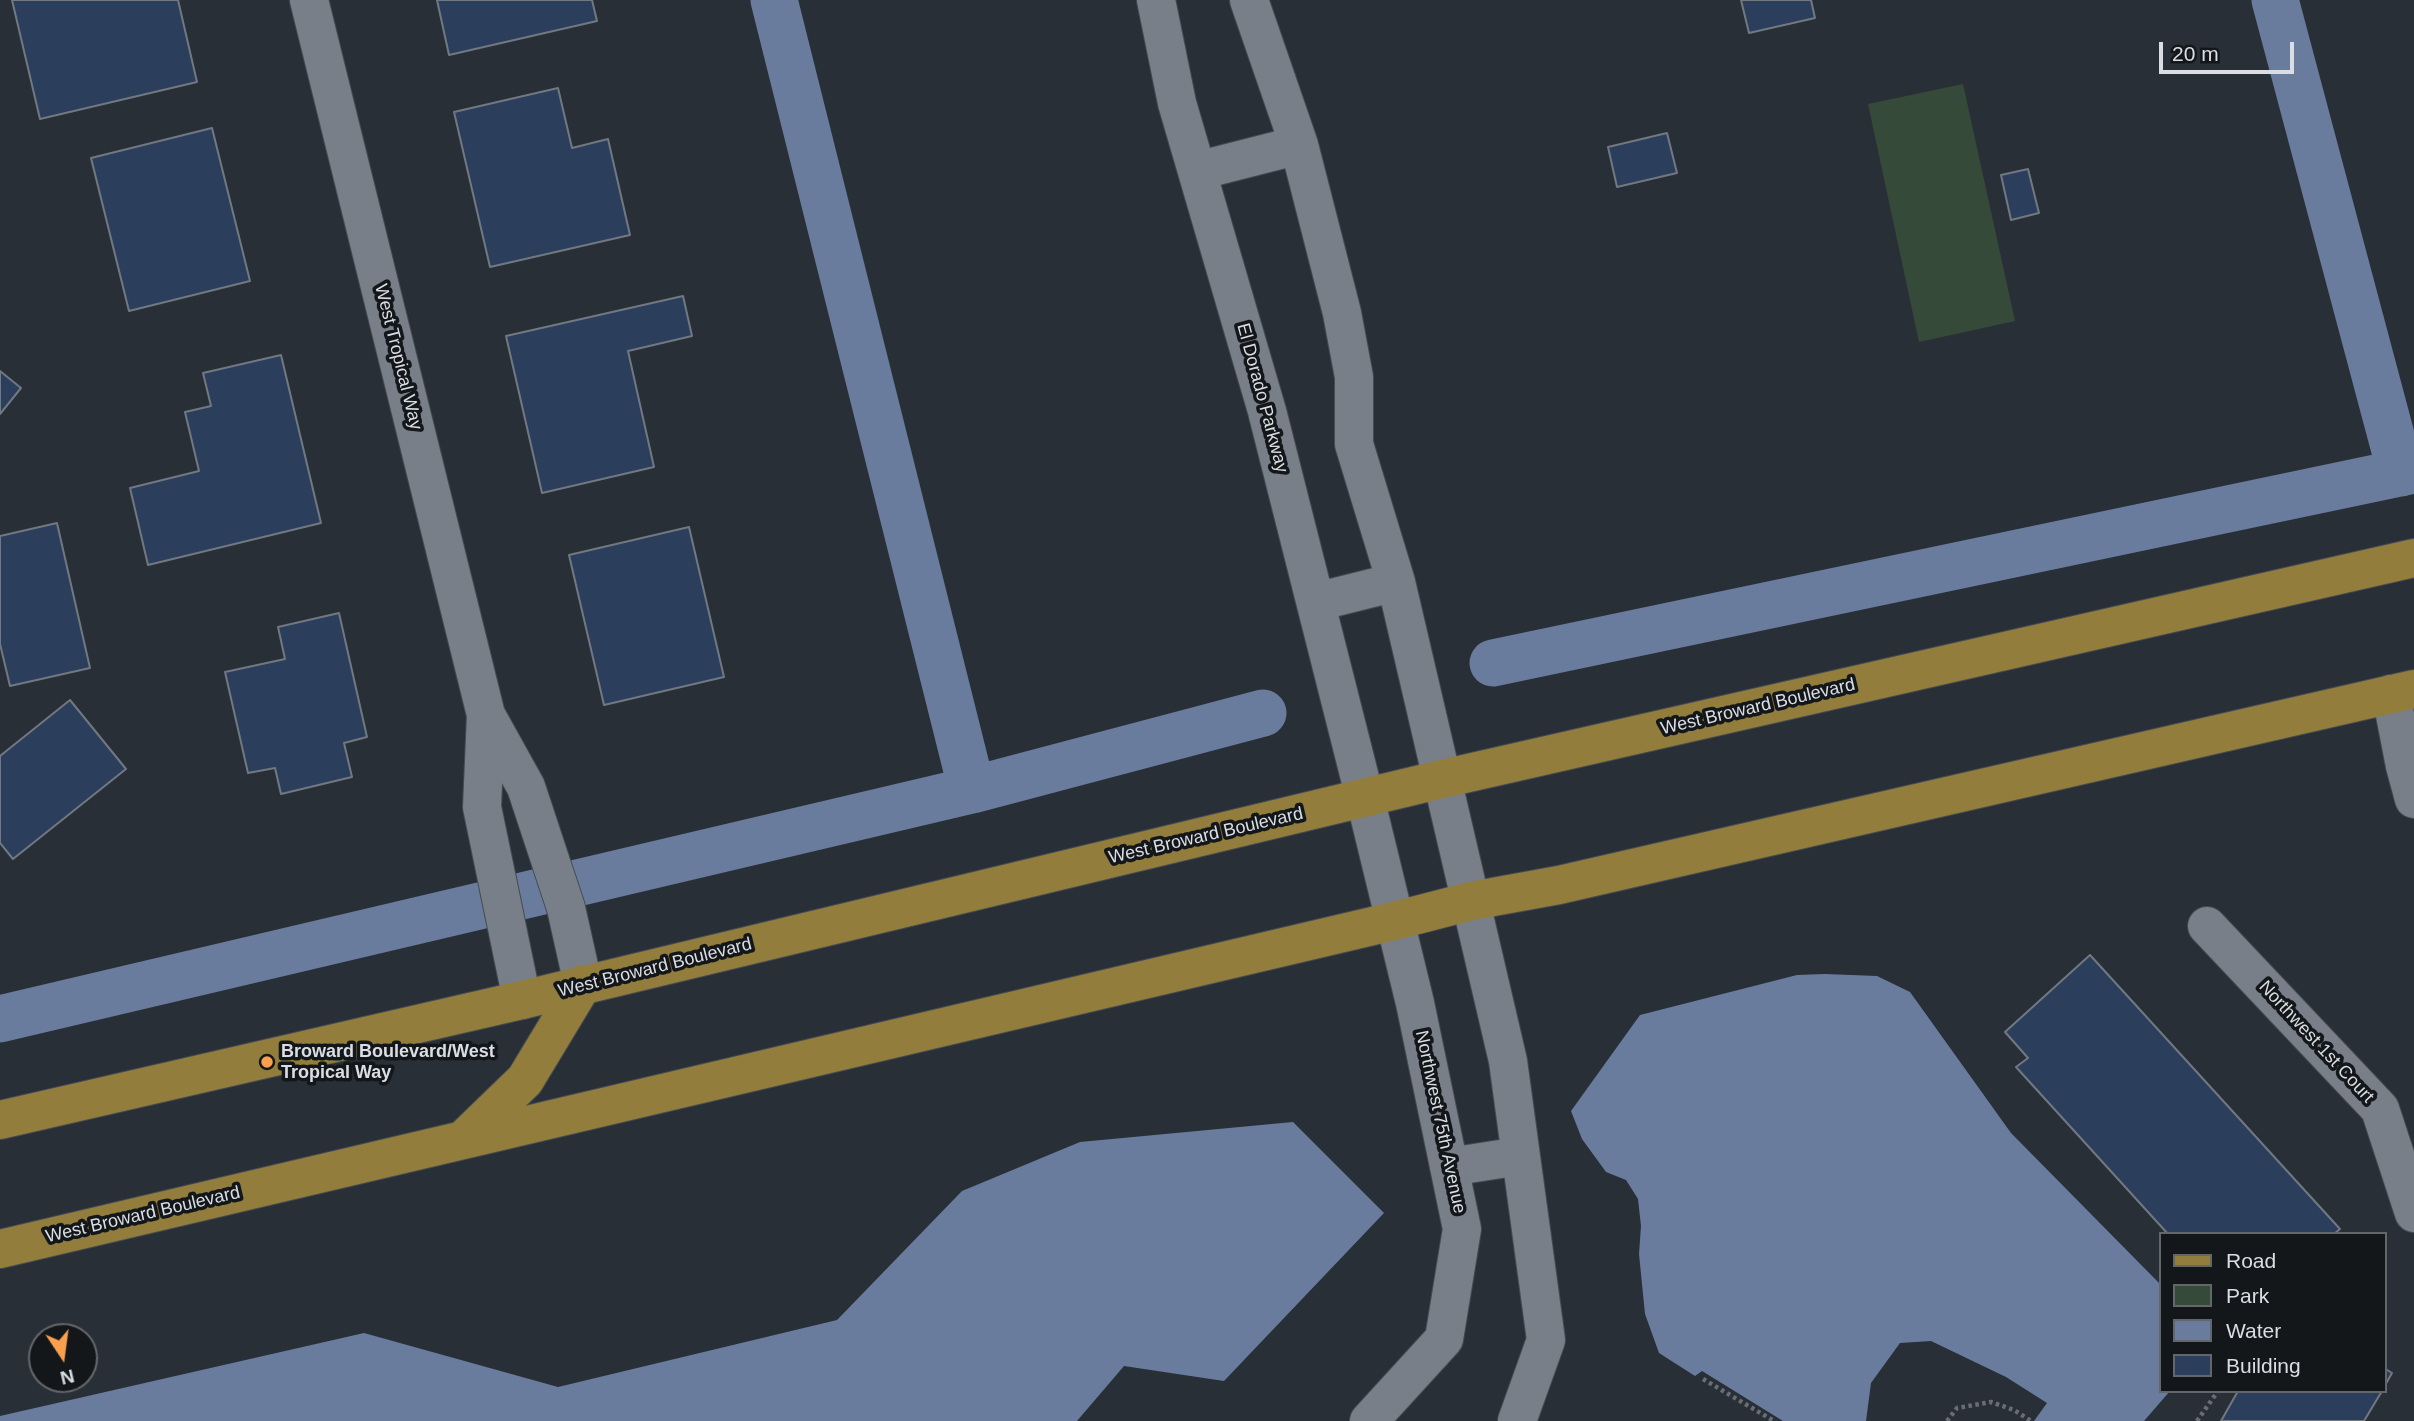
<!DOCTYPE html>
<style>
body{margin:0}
#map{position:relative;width:2414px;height:1421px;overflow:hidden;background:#292f37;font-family:Arial,sans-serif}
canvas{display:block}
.legend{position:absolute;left:2159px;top:1232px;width:228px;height:161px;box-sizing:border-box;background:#14171a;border:2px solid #63676b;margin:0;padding:9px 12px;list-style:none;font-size:21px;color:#dadee4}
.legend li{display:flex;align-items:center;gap:14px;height:35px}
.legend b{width:35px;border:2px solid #63676b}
.north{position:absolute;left:28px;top:1323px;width:70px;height:70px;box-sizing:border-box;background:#14171a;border:2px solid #63676b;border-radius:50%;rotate:167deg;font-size:19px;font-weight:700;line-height:28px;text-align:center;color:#dadee4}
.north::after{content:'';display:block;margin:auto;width:24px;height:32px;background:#f99f4d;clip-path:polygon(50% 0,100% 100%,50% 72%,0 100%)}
.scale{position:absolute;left:2159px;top:42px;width:135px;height:32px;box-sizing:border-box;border:4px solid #dadee4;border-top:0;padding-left:9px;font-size:21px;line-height:24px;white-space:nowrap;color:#dadee4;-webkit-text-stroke:5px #14171a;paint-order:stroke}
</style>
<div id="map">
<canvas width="2414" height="1421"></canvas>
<ul class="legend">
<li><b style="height:9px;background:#927d3c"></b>Road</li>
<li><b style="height:19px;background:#364a3a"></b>Park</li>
<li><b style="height:19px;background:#697c9e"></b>Water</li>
<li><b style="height:19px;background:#2b3f5c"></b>Building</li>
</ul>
<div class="north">N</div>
<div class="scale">20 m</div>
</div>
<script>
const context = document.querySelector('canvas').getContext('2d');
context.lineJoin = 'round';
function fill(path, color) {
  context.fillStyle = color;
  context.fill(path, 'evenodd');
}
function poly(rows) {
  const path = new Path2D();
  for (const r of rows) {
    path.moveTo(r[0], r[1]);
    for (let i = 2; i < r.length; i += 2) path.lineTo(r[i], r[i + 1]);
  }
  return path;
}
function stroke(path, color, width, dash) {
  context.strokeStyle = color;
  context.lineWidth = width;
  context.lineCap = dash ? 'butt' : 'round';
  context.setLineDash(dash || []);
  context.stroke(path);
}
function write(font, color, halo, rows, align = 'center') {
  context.font = font + ' Arial,sans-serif';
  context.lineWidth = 7;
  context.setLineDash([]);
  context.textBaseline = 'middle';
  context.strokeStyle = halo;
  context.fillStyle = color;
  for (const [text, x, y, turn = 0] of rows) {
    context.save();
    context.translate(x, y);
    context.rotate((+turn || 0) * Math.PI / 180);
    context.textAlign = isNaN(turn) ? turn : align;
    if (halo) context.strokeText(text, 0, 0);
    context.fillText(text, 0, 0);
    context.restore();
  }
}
const green = poly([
 [1963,84,2015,321,1919,342,1868,104]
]);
const water = poly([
 [1825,974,1877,976,1910,992,2011,1133,2160,1284,2160,1391,2170,1391,2144,1421,2034,1421,2047,1403,2006,1377,1931,1341,1900,1343,1871,1383,1866,1421,1783,1421,1702,1371,1695,1376,1659,1353,1645,1314,1639,1254,1641,1226,1638,1199,1626,1180,1606,1172,1582,1139,1571,1111,1640,1015,1797,975],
 [1293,1122,1384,1213,1224,1381,1124,1366,1077,1421,0,1421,0,1416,364,1333,558,1387,837,1320,962,1191,1080,1142]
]);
const canal = poly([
 [774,0,972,790],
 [2275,0,2401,473],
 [1493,663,2414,470],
 [0,1019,972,790,1263,713]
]);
const building = poly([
 [12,0,178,0,197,82,40,119,12,0],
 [437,0,592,0,597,21,449,55,437,0],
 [1741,0,1811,0,1815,18,1749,33,1741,0],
 [558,88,572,148,608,139,630,235,490,267,454,112,558,88],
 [212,128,250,281,129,311,91,158,212,128],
 [1667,133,1677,173,1617,187,1608,147,1667,133],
 [2028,169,2039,213,2011,220,2001,175,2028,169],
 [683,296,692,336,628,351,654,467,542,493,506,336,683,296],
 [281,355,321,523,148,565,130,488,199,471,185,412,211,406,203,373,281,355],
 [0,371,21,388,0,414,0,371],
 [57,523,90,668,10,686,0,644,0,536,57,523],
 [689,527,724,677,604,705,569,555,689,527],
 [339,613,367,737,344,743,352,777,281,794,275,768,248,773,225,672,285,659,278,627,339,613],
 [70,700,126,769,13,859,0,843,0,756,70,700],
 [2090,955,2340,1229,2334,1234,2168,1234,2016,1067,2028,1058,2005,1032,2090,955],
 [2384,1368,2392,1373,2384,1387,2384,1368],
 [2238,1391,2382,1391,2364,1421,2221,1421,2238,1391]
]);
const path = poly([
 [1703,1379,1774,1421],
 [1947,1421,1957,1408,1991,1402,2014,1410,2031,1421],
 [2197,1421,2218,1391]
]);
const minor = poly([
 [309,0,486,715,526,787,566,908,583,984],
 [1156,0,1177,103,1267,411,1365,798,1415,1003,1462,1229,1444,1339,1369,1421],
 [1249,0,1299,145,1342,313,1354,377,1354,444,1396,582,1508,1061,1546,1340,1517,1421],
 [1197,171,1299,145],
 [1316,602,1396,582],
 [2391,694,2405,766,2414,799],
 [486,715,482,807,522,1000],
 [2207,926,2380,1109,2414,1213],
 [1449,1167,1520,1156]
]);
const major = poly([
 [0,1120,522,1000,1442,779,2414,558],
 [464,1139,525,1080,583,984],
 [0,1249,1394,921,1471,901,1559,885,2414,689]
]);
const markers = [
 [267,1062,7,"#f99f4d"]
];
const streetNames = [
 ["West Tropical Way",398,357,76],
 ["El Dorado Parkway",1262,398,75],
 ["West Broward Boulevard",1758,707,-13],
 ["West Broward Boulevard",1206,836,-13],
 ["West Broward Boulevard",655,968,-14],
 ["Northwest 1st Court",2316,1042,47],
 ["Northwest 75th Avenue",1440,1122,78],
 ["West Broward Boulevard",143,1215,-13]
];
const poiNames = [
 ["Broward Boulevard/West",281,1052],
 ["Tropical Way",281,1073]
];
fill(green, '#364a3a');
fill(water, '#697c9e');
stroke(canal, '#697c9e', 47);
fill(building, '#2b3f5c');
stroke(building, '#717882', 2);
stroke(minor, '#454b51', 40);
stroke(major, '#454b51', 40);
stroke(path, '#696e75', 4.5, [3.5, 3.5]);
stroke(minor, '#787f89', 38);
stroke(major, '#927d3c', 38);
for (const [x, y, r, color] of markers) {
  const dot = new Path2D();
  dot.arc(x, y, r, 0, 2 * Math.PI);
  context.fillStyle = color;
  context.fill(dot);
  stroke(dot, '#14171a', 2.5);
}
write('18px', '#dadee4', '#14171a', streetNames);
write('bold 18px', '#dadee4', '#14171a', poiNames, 'left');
</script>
